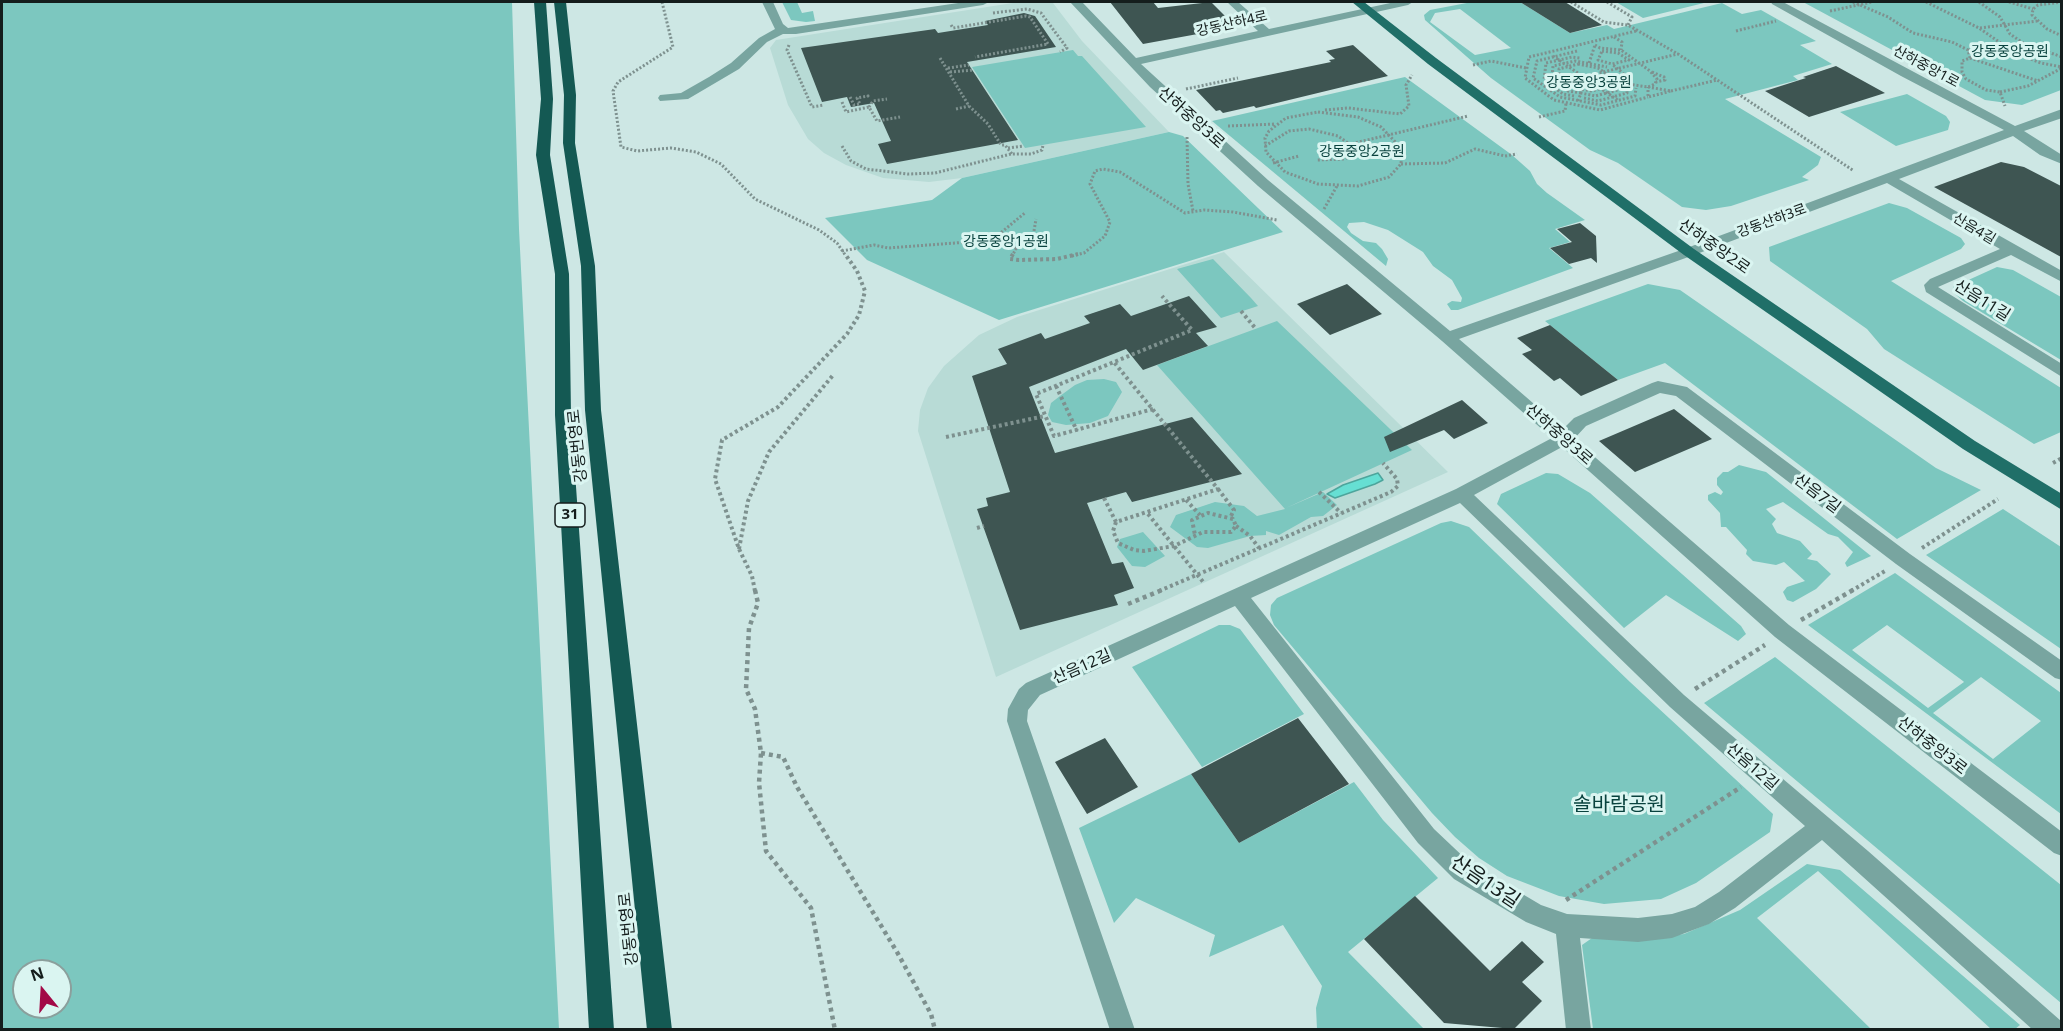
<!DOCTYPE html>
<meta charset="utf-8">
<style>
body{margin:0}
#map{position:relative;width:2063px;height:1031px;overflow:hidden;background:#cde7e4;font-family:"Noto Sans",sans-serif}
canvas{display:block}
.frame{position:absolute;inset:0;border:3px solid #141d1c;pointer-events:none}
.north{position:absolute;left:12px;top:959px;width:60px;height:60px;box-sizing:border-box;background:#daf5f1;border:2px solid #8b9f9c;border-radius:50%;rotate:342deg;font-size:16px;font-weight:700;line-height:24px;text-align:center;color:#141d1c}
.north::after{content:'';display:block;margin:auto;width:21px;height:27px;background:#a20947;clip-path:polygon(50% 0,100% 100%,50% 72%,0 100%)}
</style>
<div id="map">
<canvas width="2063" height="1031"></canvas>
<div class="frame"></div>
<div class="north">N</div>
</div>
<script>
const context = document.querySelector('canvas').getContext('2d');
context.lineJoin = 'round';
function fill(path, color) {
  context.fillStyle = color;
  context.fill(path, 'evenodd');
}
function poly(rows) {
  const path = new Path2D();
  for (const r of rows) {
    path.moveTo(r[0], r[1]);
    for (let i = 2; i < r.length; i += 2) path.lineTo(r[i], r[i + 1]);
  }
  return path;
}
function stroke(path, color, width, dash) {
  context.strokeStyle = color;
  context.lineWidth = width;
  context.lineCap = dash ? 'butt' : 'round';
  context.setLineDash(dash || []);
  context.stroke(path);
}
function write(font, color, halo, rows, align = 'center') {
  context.font = font + ' "Noto Sans","Noto Sans KR",sans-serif';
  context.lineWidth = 6;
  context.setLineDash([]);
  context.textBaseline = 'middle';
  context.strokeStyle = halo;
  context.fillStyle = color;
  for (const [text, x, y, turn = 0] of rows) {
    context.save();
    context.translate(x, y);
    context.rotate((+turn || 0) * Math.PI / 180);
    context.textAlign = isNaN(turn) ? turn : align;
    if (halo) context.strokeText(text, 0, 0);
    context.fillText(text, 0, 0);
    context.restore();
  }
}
const built = poly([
 [1019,2,1053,3,1082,41,1169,132,962,178,929,182,883,178,846,165,824,153,808,139,788,105,770,48,776,40],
 [1224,252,1448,472,996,677,918,431,920,410,928,388,944,366,979,335,1017,317]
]);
const green = poly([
 [2,2,512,2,519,229,559,1029,2,1029],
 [24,971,60,971,60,1007,24,1007],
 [782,2,797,2,802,13,813,11,815,21,806,22,791,20],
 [1472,2,1520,2,1570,33,1607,25,1614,29,1722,3,1742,14,1761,10,1816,41,1800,45,1832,64,1793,76,1798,80,1725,99,1821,157,1818,165,1802,177,1809,180,1731,206,1706,210,1682,207,1618,163,1590,150,1491,78,1425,20,1424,15,1430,10],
 [1460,9,1511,48,1475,55,1430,22,1435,13],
 [1616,2,1677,3,1708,2,1643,18],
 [1803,2,2061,2,2061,90,2022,105,1985,100],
 [1073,50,1078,56,1082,56,1146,127,1025,148,972,67],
 [1405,77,1512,155,1530,171,1537,184,1547,193,1585,220,1555,229,1570,242,1549,248,1573,268,1458,310,1451,310,1447,304,1452,301,1461,302,1462,298,1452,280,1433,266,1423,252,1388,230,1364,222,1349,223,1347,227,1351,233,1363,241,1376,243,1382,249,1388,259,1386,266,1212,121],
 [1907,94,1946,116,1950,122,1948,130,1896,146,1840,112],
 [1169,132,1183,136,1283,232,999,320,867,260,825,218,932,200,962,178],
 [1889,203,1907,208,1961,238,1965,244,1961,249,1891,281,2061,388,2061,432,2034,444,1884,349,1867,329,1770,261,1769,247],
 [1213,259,1251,298,1258,306,1221,318,1177,269],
 [1997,267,2013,270,2061,297,2061,360,1963,301,1954,293,1953,287],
 [1648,284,1680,290,1936,468,1981,490,1897,539,1665,363,1618,380,1545,321],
 [1277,321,1412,450,1286,508,1323,492,1337,505,1323,516,1311,517,1279,535,1266,531,1266,535,1250,536,1208,548,1197,547,1170,527,1176,515,1215,502,1244,506,1257,516,1285,509,1157,365],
 [1104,379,1116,382,1122,392,1108,416,1090,423,1066,425,1052,422,1048,415,1051,403,1060,396,1075,385,1087,380],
 [1739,465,1766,472,1871,556,1847,567,1845,563,1853,552,1838,537,1828,534,1783,502,1766,509,1776,519,1772,524,1777,533,1800,541,1812,554,1807,559,1817,561,1831,574,1816,589,1793,602,1787,600,1783,592,1787,587,1805,581,1784,562,1776,565,1753,561,1746,554,1747,550,1726,527,1721,527,1720,513,1708,500,1708,495,1715,492,1721,495,1723,492,1717,485,1717,478,1723,472,1728,472],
 [1546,473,1558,474,1590,493,1741,626,1746,634,1738,641,1666,595,1624,628,1497,504,1501,494],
 [2003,509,2061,547,2061,649,1926,555],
 [1451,521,1469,527,1630,682,1773,814,1770,832,1696,883,1661,899,1604,904,1559,896,1507,876,1479,858,1455,837,1432,813,1274,625,1270,615,1271,605,1277,598,1441,523],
 [1143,532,1165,556,1145,567,1132,566,1117,547,1120,539],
 [1895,573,2061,693,2061,814,1808,625],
 [1887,625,1963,681,1964,682,1928,708,1852,650],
 [1981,677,2041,721,1993,759,1933,713],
 [1219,625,1230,625,1240,629,1304,714,1202,767,1132,667],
 [1775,657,2061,885,2061,1003,1704,703],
 [1191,774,1239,843,1354,782,1383,820,1438,878,1348,952,1424,1029,1317,1029,1316,1008,1322,986,1283,925,1209,957,1215,935,1136,898,1114,923,1079,828],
 [1807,864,1840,870,2020,1025,2015,1029,1991,1029,1818,871,1757,918,1871,1029,1593,1029,1582,945,1592,938,1635,941,1684,934,1740,910]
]);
const water = poly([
 [1378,473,1383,480,1375,484,1335,498,1327,494,1343,485,1378,473]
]);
const building = poly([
 [1110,2,1153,2,1158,8,1211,2,1236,27,1143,44],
 [1520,2,1565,2,1602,25,1570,33],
 [1024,13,1035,16,1056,47,967,62,1018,140,887,164,878,144,891,141,874,103,851,107,847,97,822,102,801,48,935,29,938,33,988,25,985,21],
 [1353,45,1388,76,1256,108,1254,106,1223,113,1220,110,1216,111,1196,90,1331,62,1329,60,1335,59,1326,51],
 [1836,66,1885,93,1809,117,1765,91,1806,78,1803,77],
 [2001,162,2024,167,2061,186,2061,257,1934,187],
 [1580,223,1596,236,1597,263,1591,258,1569,264,1550,248,1572,242,1557,229],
 [1347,284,1382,314,1330,335,1297,304],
 [1189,296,1217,327,1196,333,1208,346,1143,370,1126,349,1029,387,1055,453,1192,417,1242,474,1132,502,1126,492,1087,503,1112,564,1123,562,1134,588,1114,595,1118,605,1020,630,977,509,988,506,986,498,1010,492,972,376,1007,364,998,349,1041,333,1045,339,1090,323,1084,316,1120,304,1131,316],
 [1550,325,1618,380,1581,396,1560,378,1554,381,1522,354,1532,350,1517,338],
 [1462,400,1488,423,1454,439,1444,430,1390,452,1384,437],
 [1674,409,1712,439,1635,472,1599,441],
 [1298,718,1349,784,1239,843,1191,774],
 [1105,738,1138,787,1087,814,1055,762],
 [1415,896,1490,971,1522,941,1544,962,1522,982,1542,1001,1514,1029,1444,1023,1364,939]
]);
const pathFar2 = poly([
 [662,2,673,47,618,82,613,91,621,147,637,151,671,148,696,152,721,164,755,199,819,230,837,243,846,256],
 [1571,2,1604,22,1628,25,1678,54,1854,171],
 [1607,2,1632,17,1628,25],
 [1853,2,1888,17,1913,33,1952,42,1968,50,1970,58,1962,61,1962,72,1966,79,1986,90,2000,92,2005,106],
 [1926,2,1979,28,2015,53,2041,63,2062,67],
 [1979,2,2000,17,2010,34,2023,43,2062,57],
 [2009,2,2033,9],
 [2062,2,2038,5,2033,9,2032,15,2047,29,2062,36],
 [1830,11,1872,2],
 [993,13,1027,9,1041,13,1067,48,1060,52],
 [951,25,953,28,1026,16,1030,17,1048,44,975,57],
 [1980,28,2037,21],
 [1636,31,1529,57,1525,78,1554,100,1600,110,1648,97],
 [1736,31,1776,21],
 [1614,37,1622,42,1621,50],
 [789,45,787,50,812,107,824,105],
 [1595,45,1600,48,1621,50,1650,71,1657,79,1655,84,1648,87,1627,84],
 [1968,50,2003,48],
 [1577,51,1537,61,1533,78,1560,97,1601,105,1635,96,1636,88],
 [1602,51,1618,53,1629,60,1612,64,1598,60,1602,51],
 [1553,56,1619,101],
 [940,58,969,106,988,124,1001,145,1005,145,1012,154],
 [1970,58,2038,81],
 [1589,63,1595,45],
 [1578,64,1598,68,1612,78,1609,86,1592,91,1573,88,1559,78,1559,69,1578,64],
 [1473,65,1491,61,1526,68],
 [948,68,969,65],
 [950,72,974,70],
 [1652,72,1664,77,1665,80,1656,82],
 [1545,86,1678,54],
 [1648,87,1671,91,1648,97,1648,87],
 [1186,89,1238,78],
 [1671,91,1717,80],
 [2000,92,2028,86,2062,68],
 [1581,93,1568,91,1552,79,1553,66,1575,61,1607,67],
 [1574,96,1563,94,1544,80,1546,63,1572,57,1580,58],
 [850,97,854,105,860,104,857,98,868,96,867,94],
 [1584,98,1598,101,1627,93,1626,76,1612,64],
 [1578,101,1581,93,1595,96,1618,90,1620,77],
 [842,102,846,112,869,107,877,121,900,117],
 [869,107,873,101,887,99],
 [956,109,969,106],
 [1325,110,1348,108,1400,114,1409,106,1406,85,1412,75],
 [1318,112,1358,117,1381,127,1402,149,1401,164,1389,177,1358,186,1318,184,1285,172,1266,152,1265,138,1269,131,1286,118,1318,112],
 [1539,117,1565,111,1566,103],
 [1228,126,1275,124],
 [1187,137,1188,184,1193,211],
 [842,146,851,161,866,169,908,174,935,173,1011,154,1031,154,1042,150,1043,145],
 [1265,146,1289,131,1309,129,1338,136,1355,148,1353,154,1345,159,1317,160],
 [1008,148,1023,146],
 [1321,151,1468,116],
 [1273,163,1299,156],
 [1401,164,1445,163,1475,149,1505,156,1517,154],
 [1324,209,1337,186],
 [992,240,1026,212],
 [1014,248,1033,237,1036,219],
 [842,251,874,245,888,248,995,240,1016,249,1012,256],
 [1072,256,1084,253,1105,236,1110,222,1090,184,1095,171,1103,169,1120,172,1185,213,1204,210,1233,212,1277,220]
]);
const pathFar1 = poly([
 [1013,254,1010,259,1019,260,1057,259,1078,254],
 [1241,311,1256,329],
 [1056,386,1077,431],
 [1153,409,1054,436,1036,394,1192,330,1162,296],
 [946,437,1045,416],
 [2053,463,2062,458],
 [1218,489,1234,510,1230,518],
 [1319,492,1341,513],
 [1104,498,1116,522,1218,489,1113,361],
 [1186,500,1200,515],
 [1148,514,1204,583],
 [1116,522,1113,531,1118,543,1134,550,1144,551,1174,546,1203,532,1231,532,1236,526,1233,519,1208,513,1192,520,1195,535],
 [1236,526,1250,536,1259,548],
 [977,528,984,526],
 [1922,548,1998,499],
 [739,549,748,501,769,452,834,374],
 [755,591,752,576,739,549,715,479,722,440,778,407,847,334,859,315,865,291,857,271,845,254],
 [1159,591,1391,492,1398,486,1397,479,1383,463],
 [1851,591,1885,571]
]);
const path = poly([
 [755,590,758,603,749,628,746,689,755,709,761,753,759,783,766,851,811,908,835,1030],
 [1128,604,1162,590],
 [1801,620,1853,590],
 [1695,689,1765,645],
 [761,753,783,757,797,787,897,952,931,1014,935,1030],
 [1566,900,1741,787]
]);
const minor = poly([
 [762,2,773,2,783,24,788,28,965,2,989,2,983,5,796,34,783,34,767,42,739,69,688,99,660,101,658,98,660,95,681,93,709,77,731,63,759,38,775,29,762,2],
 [1070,2,1082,2,1136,58,1258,31,1227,2,1238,2,1269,29,1395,2,1413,2,1408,5,1141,64,1268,180,1450,331,1684,249,2004,130,1901,76,1772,4,1771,2,1783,2,2015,126,2062,109,2062,118,2024,131,2062,155,2062,164,2040,155,2013,136,1899,179,2062,271,2062,282,2011,255,1938,287,2062,364,2062,377,1926,292,1924,285,1930,279,2000,249,1887,183,1694,255,1459,339,1563,429,1574,418,1652,383,1658,381,1687,387,1910,554,2062,661,2062,680,2055,678,1896,564,1676,396,1660,393,1586,426,1574,439,1789,625,2062,832,2062,856,2054,853,1775,637,1562,447,1474,495,1684,695,1868,851,2061,1021,2062,1030,2033,1030,1822,840,1735,908,1709,924,1672,938,1638,942,1580,938,1591,1030,1566,1030,1556,934,1526,922,1454,879,1418,843,1235,606,1040,695,1028,710,1027,721,1135,1030,1110,1030,1007,721,1008,709,1019,689,1026,683,1456,489,1552,438,1442,341,1258,186,1150,87,1070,2],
 [1460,503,1670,707,1805,826,1719,892,1695,907,1672,914,1638,918,1567,914,1541,905,1470,863,1434,829,1251,598,1460,503]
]);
const major = poly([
 [1352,2,1364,2,1436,58,1694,249,1975,441,2062,494,2062,510,1963,449,1684,255,1428,64,1352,2]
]);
const highway = poly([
 [534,2,546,2,553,99,550,155,569,274,571,415,614,1030,589,1030,555,415,555,274,536,155,541,99,534,2],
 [554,2,566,2,576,95,575,143,595,266,601,410,672,1030,647,1030,585,410,581,266,563,143,564,95,554,2]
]);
const farStreetnames = [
 ["강동산하4로",1232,24,-13],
 ["산하중앙1로",1926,67,28],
 ["강동산하3로",1772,221,-20],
 ["산음4길",1974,229,31]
];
const farParknames = [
 ["강동중앙공원",2010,52],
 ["강동중앙3공원",1589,83],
 ["강동중앙2공원",1362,152],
 ["강동중앙1공원",1006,242]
];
const shields = [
 [570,515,30]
];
const shieldNames = [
 ["31",570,515]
];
const streetNames = [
 ["산하중앙3로",1191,118,42],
 ["산하중앙2로",1714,247,35],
 ["산음11길",1982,301,32],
 ["산하중앙3로",1559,435,41],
 ["강동번영로",578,446,-96],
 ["산음7길",1817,494,37],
 ["산음12길",1082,667,-24],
 ["산하중앙3로",1932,746,38],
 ["산음12길",1752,767,41],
 ["강동번영로",629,929,-96]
];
const nearParknames = [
 ["솔바람공원",1619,805]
];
const nearStreetnames = [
 ["산음13길",1485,882,34]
];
fill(built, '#b8dbd6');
fill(green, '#7cc7bf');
fill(water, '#66dfd3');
stroke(water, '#4da59c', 1.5);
fill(building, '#3e5552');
stroke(pathFar2, '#7e918f', 3, [2, 2]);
stroke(pathFar1, '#7e918f', 4, [3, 3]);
stroke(path, '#7e918f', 4.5, [4, 4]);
fill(minor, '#78a5a0');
fill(major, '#206f68');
fill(highway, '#145953');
write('14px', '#141d1c', '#daf5f1', farStreetnames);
write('14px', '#09423e', '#daf5f1', farParknames);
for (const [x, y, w] of shields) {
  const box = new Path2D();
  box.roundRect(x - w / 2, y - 12, w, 24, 4.5);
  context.fillStyle = '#daf5f1';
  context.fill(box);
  stroke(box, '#141d1c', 1.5);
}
write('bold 15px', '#141d1c', null, shieldNames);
write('16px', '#141d1c', '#daf5f1', streetNames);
write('20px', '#09423e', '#daf5f1', nearParknames);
write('20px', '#141d1c', '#daf5f1', nearStreetnames);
</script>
